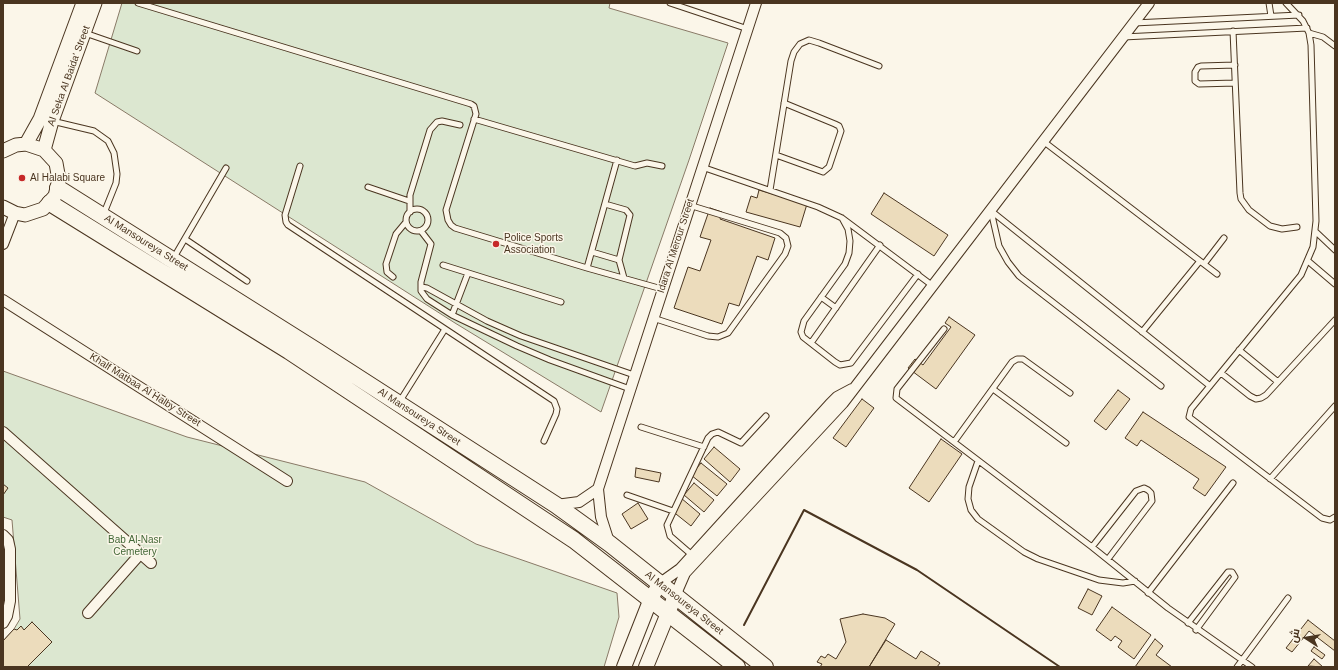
<!DOCTYPE html>
<meta charset="utf-8">
<style>
body{margin:0}
#map{position:relative;width:1338px;height:670px;overflow:hidden;background:#fbf6e9;font-family:Helvetica,Cairo,sans-serif}
canvas{display:block}
.frame{position:absolute;inset:0;border:4px solid #4a3520;pointer-events:none}
.north{position:absolute;left:1286px;top:618px;width:40px;height:40px;-webkit-text-stroke:3px #fbf6e9;paint-order:stroke;rotate:282deg;font-size:11px;font-weight:700;line-height:16px;text-align:center;color:#4a3520}
.north::after{content:'';display:block;margin:auto;width:14px;height:18px;background:#4a3520;clip-path:polygon(50% 0,100% 100%,50% 72%,0 100%)}
</style>
<div id="map">
<canvas width="1338" height="670"></canvas>
<div class="frame"></div>
<div class="north">ش</div>
</div>
<script>
const context = document.querySelector('canvas').getContext('2d');
context.lineJoin = 'round';
function fill(path, color) {
  context.fillStyle = color;
  context.fill(path, 'evenodd');
}
function poly(rows) {
  const path = new Path2D();
  for (const r of rows) {
    if (r.length === 3) {
      path.moveTo(r[0] + r[2], r[1]);
      path.arc(r[0], r[1], r[2], 0, 2 * Math.PI);
      continue;
    }
    path.moveTo(r[0], r[1]);
    for (let i = 2; i < r.length; i += 2) path.lineTo(r[i], r[i + 1]);
  }
  return path;
}
function stroke(path, color, width, dash) {
  context.strokeStyle = color;
  context.lineWidth = width;
  context.lineCap = dash ? 'butt' : 'round';
  context.setLineDash(dash || []);
  context.stroke(path);
}
function write(font, color, halo, rows, align = 'center') {
  context.font = font + ' Helvetica,sans-serif';
  context.lineWidth = 3;
  context.setLineDash([]);
  context.textBaseline = 'middle';
  context.strokeStyle = halo;
  context.fillStyle = color;
  for (const [text, x, y, turn = 0] of rows) {
    context.save();
    context.translate(x, y);
    context.rotate((+turn || 0) * Math.PI / 180);
    context.textAlign = isNaN(turn) ? turn : align;
    if (halo) context.strokeText(text, 0, 0);
    context.fillText(text, 0, 0);
    context.restore();
  }
}
const green = poly([
 [122,3,610,3,609,8,728,43,689,160,601,412,455,323,95,93,122,3],
 [3,371,187,437,365,482,476,544,617,593,619,617,604,667,3,667,3,641,14,629,20,619,12,520,3,517,3,371]
]);
const building = poly([
 [759,190,807,204,800,227,746,212,751,196,757,198,759,190],
 [884,193,948,235,934,256,871,214,884,193],
 [710,208,722,212,720,219,775,238,768,260,757,256,739,306,729,303,722,324,674,308,688,267,700,271,711,240,700,237,710,208],
 [949,317,975,335,936,389,908,368,915,359,923,365,951,327,945,323,949,317],
 [1118,390,1130,399,1106,430,1094,421,1118,390],
 [862,399,874,408,846,447,833,438,862,399],
 [1143,412,1226,467,1205,496,1193,488,1199,479,1141,440,1137,446,1125,438,1143,412],
 [941,439,962,454,929,502,909,488,941,439],
 [714,447,740,469,730,482,704,459,714,447],
 [701,463,727,484,717,496,691,475,701,463],
 [636,468,661,473,659,482,635,477,636,468],
 [694,483,714,500,704,512,684,495,694,483],
 [3,484,8,488,3,495,3,484],
 [681,498,700,514,691,526,671,510,681,498],
 [638,503,648,519,631,529,622,514,638,503],
 [1088,589,1102,596,1092,615,1078,608,1088,589],
 [1112,607,1151,635,1134,659,1118,647,1122,641,1115,636,1111,641,1096,630,1112,607],
 [863,614,885,618,895,624,869,667,820,667,822,664,817,662,821,656,825,658,828,654,836,659,846,642,840,619,863,614],
 [1308,620,1335,641,1335,651,1309,631,1292,652,1286,648,1308,620],
 [32,622,52,642,27,667,3,667,3,641,14,629,17,630,21,626,24,630,32,622],
 [1155,639,1163,646,1156,655,1172,667,1135,667,1155,639],
 [886,640,916,659,921,651,940,663,937,667,869,667,886,640],
 [1314,647,1325,655,1322,659,1311,651,1314,647],
 [1314,659,1323,667,1308,666,1314,659]
]);
const service = poly([
 [138,3,471,104,474,106,476,114,446,210,448,220,451,225,455,228,587,268,662,289],
 [670,3,748,29],
 [1269,3,1271,16],
 [1286,3,1303,21,1309,33,1311,45,1316,221,1313,247,1301,275,1191,409,1189,417,1322,518,1330,520,1335,517],
 [1134,23,1299,15],
 [1233,31,1240,193,1241,199,1249,210,1270,226,1282,229,1297,227],
 [85,33,137,51],
 [1309,33,1323,37,1335,46],
 [1123,37,1307,28],
 [1235,65,1201,66,1198,67,1195,72,1195,81,1199,84,1235,83],
 [474,119,635,166,647,163,662,166],
 [52,121,94,131,108,141,114,153,117,174,116,183,104,213],
 [1043,141,1217,274],
 [776,155,823,172,829,167,841,131,839,126,835,124,784,103],
 [300,166,285,215,286,222,288,225,554,401,557,409,556,414,544,441],
 [702,167,818,207,842,218,933,286],
 [368,187,409,201],
 [770,190,791,61,794,52,800,44,809,40,819,43,879,66],
 [605,204,626,210,630,215,619,260,624,278],
 [417,220,11],
 [990,210,1210,386],
 [991,211,999,246,1008,262,1019,276,1161,386],
 [410,212,410,195,430,130,437,122,442,121,460,125],
 [842,218,848,229,850,241,849,253,845,264,804,321,801,332,803,337,835,362,840,365,851,363,918,274],
 [421,231,431,244,421,282,421,291,427,299,452,315,517,346,550,360,630,389],
 [1316,232,1335,250],
 [185,239,247,281],
 [592,252,619,260],
 [173,259,226,168],
 [1308,261,1335,284],
 [1204,264,1224,238],
 [443,265,561,302],
 [587,268,617,160],
 [393,277,387,272,386,264,396,234,406,222],
 [421,287,427,288,487,321,521,336,634,375],
 [821,297,836,308],
 [452,315,468,273],
 [653,318,708,336,718,337,728,333,785,254,788,246,786,238,780,233,689,205],
 [944,329,897,389,896,398,1092,547,1168,608,1252,667],
 [1142,332,1200,261],
 [811,343,880,245],
 [1239,350,1278,382],
 [1221,373,1250,396,1256,399,1261,398,1266,395,1335,320],
 [993,389,1066,443],
 [400,401,445,329],
 [641,427,704,447],
 [954,442,1012,362,1017,359,1023,359,1070,393],
 [978,461,969,487,968,499,971,510,978,519,1024,552,1038,559,1099,580,1123,583,1135,581],
 [1270,479,1335,406],
 [627,495,673,511],
 [1092,547,1136,491,1144,488,1148,490,1151,493,1152,501,1108,559],
 [692,555,670,536,667,525,708,438,712,434,718,432,741,443,766,416],
 [1148,593,1233,483],
 [1188,623,1228,572,1232,572,1235,577,1196,630],
 [1237,667,1288,598]
]);
const minor = poly([
 [3,244,15,213],
 [3,300,287,481],
 [3,432,151,563],
 [556,505,579,502,598,489],
 [3,535,8,540,10,549,10,601,7,616,3,623],
 [609,542,601,517,598,489,756,3],
 [659,584,680,569,830,404,837,397,852,389],
 [675,596,685,573,843,403,1149,3],
 [88,613,141,553]
]);
const tertiary = poly([
 [26,144,40,119,83,3],
 [44,150,52,121,95,3],
 [3,151,16,145,26,144,44,150,56,163,59,180,55,196,43,209,25,215,15,213,3,207]
]);
const secondary = poly([
 [624,667,650,601,659,584],
 [646,667,675,596]
]);
const primary = poly([
 [58,188,317,351,556,505,610,544,765,667],
 [50,203,289,351,574,540,737,667]
]);
const wall = poly([
 [744,625,804,510,917,570,1060,667]
]);
const markers = [
 [22,178,4,"#c62828"],
 [496,244,4,"#c62828"]
];
const streetNames = [
 ["Al Seka Al Baida' Street",69,76,-70],
 ["Al Mansoureya Street",146,243,32],
 ["Idara Al Merour Street",676,246,-72],
 ["Khalf Matbaa Al Halby Street",145,390,32],
 ["Al Mansoureya Street",419,417,33],
 ["Al Mansoureya Street",684,603,38]
];
const poiNames = [
 ["Al Halabi Square",30,178],
 ["Police Sports",504,238],
 ["Association",504,250]
];
const parkNames = [
 ["Bab Al-Nasr",135,540],
 ["Cemetery",135,552]
];
fill(green, '#dce7d0');
stroke(green, '#887966', 1);
fill(building, '#ecdcbc');
stroke(building, '#4a3520', 1);
stroke(service, '#4a3520', 7);
stroke(minor, '#4a3520', 12);
stroke(tertiary, '#4a3520', 15);
stroke(secondary, '#4a3520', 16);
stroke(primary, '#4a3520', 18);
stroke(service, '#fbf6e9', 5);
stroke(minor, '#fbf6e9', 10);
stroke(tertiary, '#fbf6e9', 13);
stroke(secondary, '#fbf6e9', 14);
stroke(primary, '#fbf6e9', 16);
stroke(wall, '#4a3520', 2);
for (const [x, y, r, color] of markers) {
  const dot = new Path2D();
  dot.arc(x, y, r, 0, 2 * Math.PI);
  context.fillStyle = color;
  context.fill(dot);
  stroke(dot, '#fbf6e9', 1.5);
}
write('10px', '#4a3520', '#fbf6e9', streetNames);
write('10px', '#4a3520', '#fbf6e9', poiNames, 'left');
write('10px', '#436837', '#fbf6e9', parkNames);
</script>
